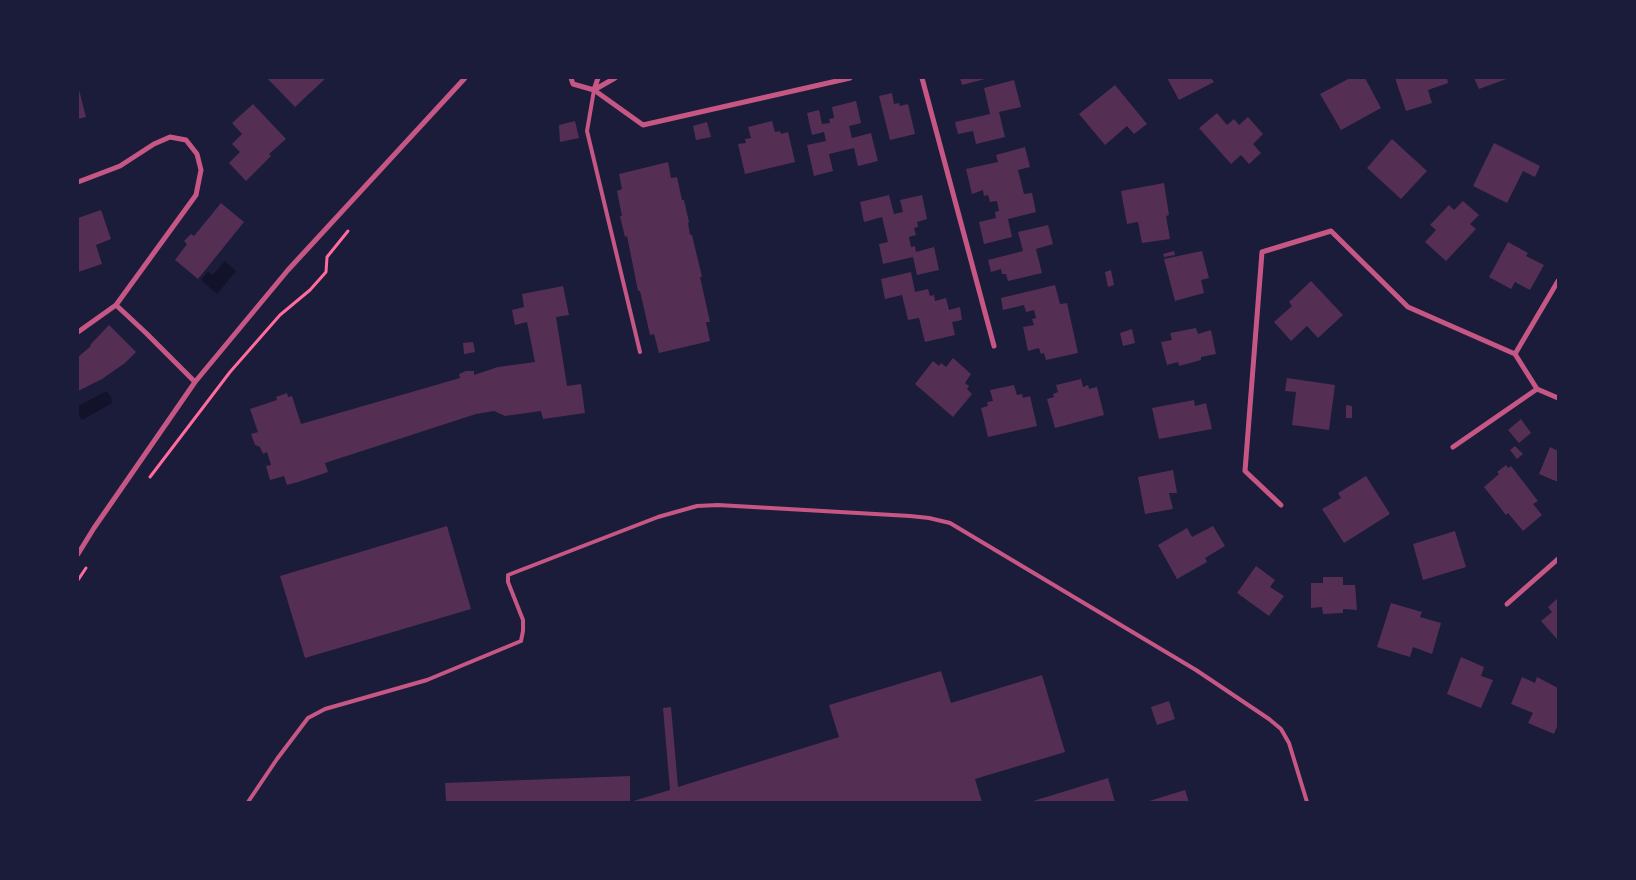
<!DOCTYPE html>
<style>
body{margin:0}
#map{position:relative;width:1636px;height:880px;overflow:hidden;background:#1b1b3a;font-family:Arial,sans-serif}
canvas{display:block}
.frame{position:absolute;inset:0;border:79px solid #1b1b3a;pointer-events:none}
</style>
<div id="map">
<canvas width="1636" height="880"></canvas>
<div class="frame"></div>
</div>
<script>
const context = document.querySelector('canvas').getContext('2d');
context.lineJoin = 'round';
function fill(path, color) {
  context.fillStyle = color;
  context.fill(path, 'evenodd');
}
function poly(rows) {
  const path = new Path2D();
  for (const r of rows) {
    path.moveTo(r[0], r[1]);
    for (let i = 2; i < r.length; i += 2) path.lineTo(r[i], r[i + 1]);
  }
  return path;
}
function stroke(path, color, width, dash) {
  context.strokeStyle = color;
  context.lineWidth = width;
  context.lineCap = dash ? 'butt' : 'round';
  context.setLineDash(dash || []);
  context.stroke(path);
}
const water = poly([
 [225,261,236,271,217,294,201,280,208,272,213,275],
 [105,392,107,392,111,397,112,403,82,420,78,413,78,406]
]);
const building = poly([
 [267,78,326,78,295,107],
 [960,78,989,78,962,85],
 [1167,78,1211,78,1214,82,1179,100],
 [1350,78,1365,78,1381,108,1341,130,1320,94],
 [1395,78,1447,78,1448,83,1428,90,1432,103,1406,111],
 [1474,78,1509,78,1479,89],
 [1014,80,1021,107,999,112,1005,137,976,144,973,131,958,134,955,122,990,114,984,88],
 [1115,85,1147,124,1134,134,1127,126,1105,145,1079,114],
 [78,86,86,117,78,119],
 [892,93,894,104,899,103,900,106,908,104,915,134,890,140,879,96],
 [856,101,861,123,849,126,852,138,871,133,878,161,858,166,854,148,829,154,833,171,814,176,807,145,826,141,824,132,812,135,807,113,819,110,822,124,830,123,829,119,834,118,832,107],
 [253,104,286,139,269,154,271,156,246,181,229,163,240,152,232,144,242,134,232,123],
 [1217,113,1227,125,1234,119,1239,125,1248,117,1263,134,1253,144,1261,153,1249,164,1241,155,1231,164,1199,128],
 [575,121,579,138,560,142,559,125],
 [772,121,775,132,780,131,781,134,788,132,795,162,745,174,738,144,746,143,745,139,751,138,748,127],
 [707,122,711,137,696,140,693,126],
 [1392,139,1427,171,1401,199,1367,168],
 [1494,143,1540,166,1535,177,1523,171,1507,203,1473,186],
 [1025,147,1030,167,1018,170,1024,194,1032,193,1036,212,1008,219,1012,237,984,244,979,222,996,218,995,212,999,211,997,201,990,202,988,195,984,196,983,190,972,194,966,169,998,162,996,155],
 [668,162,671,178,677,177,682,200,684,200,689,222,688,223,690,235,692,235,702,277,700,277,710,322,706,322,710,341,659,353,654,334,650,335,640,291,638,291,627,236,625,237,620,216,622,216,617,191,622,189,619,174],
 [1164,183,1169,215,1166,216,1170,239,1142,243,1138,222,1127,224,1121,191],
 [889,195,894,214,903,212,900,200,922,195,927,219,917,222,918,227,914,228,916,235,909,237,911,247,915,246,916,252,934,247,939,270,917,275,913,257,883,264,879,244,888,242,882,217,864,222,860,202],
 [1463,201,1479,215,1470,224,1476,229,1446,261,1425,242,1436,230,1430,225,1449,205,1454,210],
 [221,203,244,222,198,279,175,260,187,244,184,241,191,234,194,236],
 [101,210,111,239,96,245,102,264,78,272,78,218],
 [1048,225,1053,244,1036,249,1042,273,1008,281,1006,274,1002,274,1001,269,991,272,988,260,1023,251,1018,232],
 [1508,242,1528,253,1526,256,1544,265,1530,290,1515,282,1511,289,1489,277],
 [1174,251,1175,255,1164,257,1163,254],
 [1202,251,1209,278,1201,280,1204,293,1175,301,1164,259],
 [1111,270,1114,285,1108,287,1105,272],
 [911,272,915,292,928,289,930,296,934,295,935,301,946,298,949,310,960,307,962,320,952,322,955,335,925,342,919,318,908,320,902,295,885,299,881,279],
 [1311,281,1343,315,1318,338,1307,326,1291,341,1274,322,1292,306,1289,302],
 [1055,285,1060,304,1067,303,1078,353,1046,360,1044,353,1041,354,1039,348,1028,351,1023,327,1034,325,1032,319,1036,318,1034,310,1026,312,1024,305,1003,310,1001,298],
 [563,286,569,315,556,317,567,386,581,384,585,413,543,419,541,411,505,416,494,411,476,414,325,463,328,472,298,482,287,485,284,476,270,480,266,466,271,465,267,452,263,454,260,447,255,445,251,434,258,432,250,409,277,400,276,397,287,393,288,397,292,396,301,424,460,378,459,374,466,371,474,371,474,375,498,367,535,362,527,322,515,325,512,310,524,307,522,294],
 [109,325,136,352,125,363,102,379,78,391,78,357,91,346,90,345],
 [1196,328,1198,334,1211,330,1216,354,1201,357,1201,360,1179,366,1178,362,1167,365,1161,342,1172,340,1170,333],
 [1132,329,1135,343,1123,346,1120,333],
 [473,342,475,352,464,354,463,343],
 [953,358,971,374,965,383,969,386,967,389,972,394,953,417,915,384,933,361,939,366,941,363,946,367],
 [1287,378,1335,385,1329,430,1292,425,1296,392,1285,391],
 [1081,379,1083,387,1088,385,1089,389,1097,387,1104,415,1055,428,1047,399,1054,397,1053,394,1058,392,1056,385],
 [1014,385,1017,395,1022,394,1023,398,1030,396,1037,426,988,437,981,408,988,406,987,402,993,401,990,390],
 [1194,400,1195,406,1206,403,1212,429,1159,439,1152,408],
 [1346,405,1352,406,1352,418,1346,418],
 [1521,419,1531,433,1519,443,1508,430],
 [1515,446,1523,454,1517,459,1510,450],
 [1550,447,1558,451,1558,482,1539,474],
 [1506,465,1508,468,1511,466,1538,501,1533,504,1542,515,1523,531,1508,513,1506,515,1484,487,1499,474,1497,472],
 [1173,470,1177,493,1169,493,1173,509,1145,514,1138,477],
 [1366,476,1390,514,1344,543,1322,509,1341,498,1338,493],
 [447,526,471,609,305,658,280,576],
 [1213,526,1225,546,1205,558,1207,562,1177,579,1158,545,1187,528,1192,537],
 [1455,531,1466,567,1423,580,1413,544],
 [1256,566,1275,580,1270,587,1284,596,1269,616,1237,593],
 [1323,577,1343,577,1343,585,1355,585,1357,610,1343,609,1343,613,1323,614,1322,607,1311,608,1311,583,1323,583],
 [1558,598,1558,638,1557,639,1541,621,1552,612,1548,607],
 [1391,603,1422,612,1420,617,1441,623,1432,654,1413,647,1410,657,1377,647],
 [1461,657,1484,667,1481,676,1493,680,1481,708,1447,694],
 [941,671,951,703,1042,675,1065,752,975,779,982,802,446,802,445,783,630,776,630,802,670,790,663,708,671,707,678,787,839,737,829,705],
 [1522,677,1535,683,1537,677,1558,688,1558,724,1554,734,1528,723,1533,713,1511,704],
 [1169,701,1175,719,1157,725,1151,707],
 [1108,778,1115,802,1030,802],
 [1185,790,1189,802,1146,802]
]);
const path = poly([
 [150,477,230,372,280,315,310,290,326,272,327,257,348,231],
 [78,580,86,568]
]);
const service = poly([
 [594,90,587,131,640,352],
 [248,802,277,759,308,718,325,709,427,680,521,641,523,631,523,620,508,582,508,575,658,517,697,506,718,505,910,516,929,518,950,523,1196,670,1269,719,1281,729,1289,743,1307,802]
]);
const minor = poly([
 [571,78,573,84,594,90,643,125,850,78],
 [922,78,994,346],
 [594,90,615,78],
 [594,90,598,78],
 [78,182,120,166,154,144,170,137,186,140,197,154,201,170,196,195,116,305,78,332],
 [116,305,146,333,195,382],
 [1515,354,1558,281],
 [1453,447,1537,389],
 [1281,505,1245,471,1262,252,1331,231,1408,307,1515,354,1537,389,1558,398],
 [78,554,94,528,195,382,288,270,465,78],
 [1507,604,1558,559]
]);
fill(water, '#12122b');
fill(building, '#542f53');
stroke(path, '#ff6b9d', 3);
stroke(service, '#c65784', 4);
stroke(minor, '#c65784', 5);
</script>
